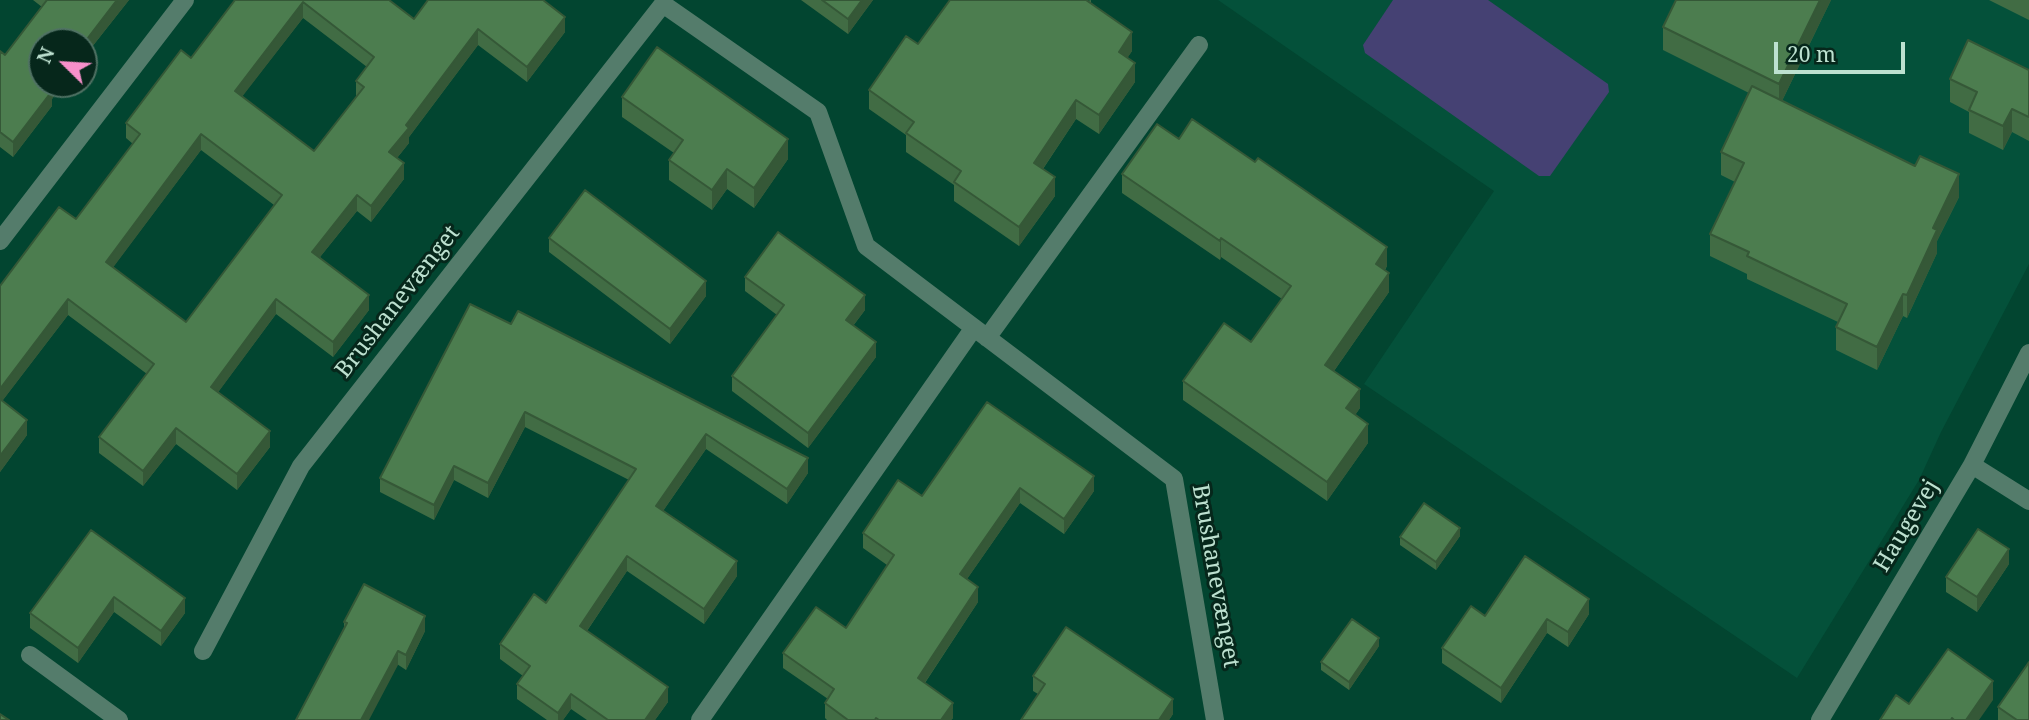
<!DOCTYPE html>
<meta charset="utf-8">
<style>
body{margin:0}
#map{position:relative;width:2029px;height:720px;overflow:hidden;background:#024530;font-family:"Noto Serif",serif}
canvas{display:block}
.north{position:absolute;left:28px;top:28px;width:70px;height:70px;box-sizing:border-box;background:#06271b;border:2px solid #4f7163;border-radius:50%;rotate:294deg;font-size:19px;font-weight:700;line-height:28px;text-align:center;color:#bde1d0}
.north::after{content:'';display:block;margin:auto;width:24px;height:32px;background:#f890cb;clip-path:polygon(50% 0,100% 100%,50% 72%,0 100%)}
.scale{position:absolute;left:1774px;top:42px;width:131px;height:32px;box-sizing:border-box;border:4px solid #bde1d0;border-top:0;padding-left:9px;font-size:21px;line-height:24px;white-space:nowrap;color:#bde1d0;-webkit-text-stroke:5px #06271b;paint-order:stroke}
</style>
<div id="map">
<canvas width="2029" height="720"></canvas>
<div class="north">N</div>
<div class="scale">20 m</div>
</div>
<script>
const context = document.querySelector('canvas').getContext('2d');
context.lineJoin = 'round';
function fill(path, color) {
  context.fillStyle = color;
  context.fill(path, 'evenodd');
}
function poly(rows) {
  const path = new Path2D();
  for (const r of rows) {
    path.moveTo(r[0], r[1]);
    for (let i = 2; i < r.length; i += 2) path.lineTo(r[i], r[i + 1]);
  }
  return path;
}
function stroke(path, color, width, dash) {
  context.strokeStyle = color;
  context.lineWidth = width;
  context.lineCap = dash ? 'butt' : 'round';
  context.setLineDash(dash || []);
  context.stroke(path);
}
function write(font, color, halo, rows, align = 'center') {
  context.font = font + ' "Noto Serif",serif';
  context.lineWidth = 6;
  context.setLineDash([]);
  context.textBaseline = 'middle';
  context.strokeStyle = halo;
  context.fillStyle = color;
  for (const [text, x, y, turn = 0] of rows) {
    context.save();
    context.translate(x, y);
    context.rotate((+turn || 0) * Math.PI / 180);
    context.textAlign = isNaN(turn) ? turn : align;
    if (halo) context.strokeText(text, 0, 0);
    context.fillText(text, 0, 0);
    context.restore();
  }
}
const built = poly([
 [1218,0,2029,0,2029,264,1941,432,1919,480,1797,678,1364,384,1494,191]
]);
const green = poly([
 [1393,0,1488,0,1608,84,1609,92,1550,176,1539,176,1365,53,1363,45]
]);
const minor = poly([
 [0,241,185,0],
 [987,338,1199,45],
 [1972,465,2029,501],
 [203,651,301,466,663,4,818,112,866,246,1174,479,1215,720],
 [30,655,119,720],
 [700,720,973,329],
 [1820,720,1972,465,2029,353]
]);
const wall = poly([
 [33,0,129,0,84,57,42,84,63,84,52,99,52,106,13,157,0,147,0,51,5,55,42,7],
 [235,0,389,0,414,19,565,32,527,82,478,45,409,137,409,143,397,158,404,179,371,222,357,211,320,257,369,310,333,357,276,314,218,392,270,447,237,490,176,444,143,486,99,453,99,437,147,374,68,315,2,401,27,435,0,472,0,286,76,219,133,144,126,138,126,123,191,58],
 [303,18,367,67,356,81,356,97,314,151,242,96],
 [201,150,274,205,186,322,113,267],
 [801,0,873,0,848,34],
 [1091,0,1091,3,1132,51,1127,58,1135,82,1099,134,1076,119,1043,169,1055,196,1019,246,954,201,954,185,906,152,906,135,869,109,869,90,918,44],
 [1831,0,1782,101,1959,197,1937,241,1937,253,1907,318,1903,316,1877,370,1836,350,1836,327,1838,322,1747,279,1747,274,1710,256,1710,234,1735,182,1721,175,1721,152,1749,93,1663,50,1663,27],
 [1989,0,2029,0,2029,20],
 [2029,70,2029,141,2012,132,2003,150,1969,133,1969,112,1950,102,1950,79],
 [622,97,788,159,754,208,727,189,712,210,669,180,669,160,674,153,622,117],
 [1179,139,1387,266,1385,270,1389,292,1334,371,1360,408,1355,415,1368,443,1327,501,1183,400,1183,381,1251,342,1282,299,1221,257,1220,260,1122,193,1122,174],
 [549,238,706,296,670,344,549,252],
 [745,277,865,310,853,326,876,357,808,448,732,391,732,376,777,315,745,291],
 [470,304,808,473,787,504,706,449,663,511,737,576,704,624,627,571,587,631,668,702,655,720,587,720,571,709,563,720,547,720,517,699,517,684,523,676,500,659,500,644,546,603,629,480,525,427,488,498,454,480,434,520,380,492,380,478],
 [987,402,1094,491,1064,534,1020,503,967,579,978,602,925,683,953,718,951,720,827,720,825,718,825,703,828,699,783,668,783,653,846,628,887,565,863,548,863,533,922,496],
 [91,530,185,613,161,646,114,612,78,663,30,628,30,613],
 [1460,536,1436,570,1400,545,1400,537],
 [2009,564,1977,612,1946,592,1946,577],
 [1589,614,1568,647,1547,633,1501,703,1442,663,1442,648,1485,616],
 [344,622,425,631,406,670,344,629],
 [1379,646,1349,690,1321,670,1321,662],
 [1033,676,1173,714,1169,720,1021,720,1038,694,1033,691],
 [1998,707,2029,720,1998,720]
]);
const shadedWall = poly([
 [117,0,129,0,84,57,84,43],
 [862,0,873,0,848,34,848,19],
 [1820,0,1831,0,1779,107,1779,84],
 [303,2,303,18,235,106,235,91],
 [565,17,565,32,527,82,527,67],
 [478,29,478,45,409,137,409,143,389,168,389,152,406,125],
 [1132,32,1132,51,1119,71,1119,52],
 [1135,63,1135,82,1099,134,1099,115],
 [52,84,63,84,52,99,52,106,13,157,13,142],
 [1076,100,1076,119,1034,182,1034,163],
 [2012,109,2012,132,2003,150,2003,126],
 [201,134,201,150,106,277,106,262],
 [788,139,788,159,754,208,754,188],
 [404,163,404,179,371,222,371,206],
 [727,169,727,189,712,210,712,190],
 [1959,174,1959,197,1937,241,1937,253,1907,318,1907,295,1933,228],
 [1055,177,1055,196,1019,246,1019,227],
 [357,195,357,211,312,267,312,252],
 [1221,238,1221,257,1220,260,1220,241],
 [1387,247,1387,266,1376,283,1376,264],
 [1389,273,1389,292,1325,384,1325,365],
 [706,281,706,296,670,344,670,329],
 [1903,294,1903,316,1877,370,1877,347],
 [369,295,369,310,333,357,333,342],
 [865,295,865,310,846,335,846,320],
 [68,299,68,315,0,404,0,389],
 [276,299,276,314,211,402,211,387],
 [876,342,876,357,808,448,808,433],
 [1360,389,1360,408,1346,428,1346,408],
 [525,412,525,427,488,498,488,483],
 [27,420,27,435,0,472,0,456],
 [1368,424,1368,443,1327,501,1327,482],
 [176,428,176,444,143,486,143,471],
 [270,431,270,447,237,490,237,474],
 [706,434,706,449,656,521,656,506],
 [808,458,808,473,787,504,787,489],
 [454,466,454,480,434,520,434,505],
 [1094,476,1094,491,1064,534,1064,519],
 [1020,488,1020,503,960,589,960,574],
 [1460,528,1460,536,1436,570,1436,562],
 [2009,549,2009,564,1977,612,1977,597],
 [627,556,627,571,580,641,580,626],
 [737,561,737,576,704,624,704,609],
 [978,587,978,602,918,693,918,678],
 [114,597,114,612,78,663,78,648],
 [185,598,185,613,161,646,161,631],
 [1589,599,1589,614,1568,647,1568,632],
 [425,616,425,631,406,670,406,655],
 [1547,619,1547,633,1501,703,1501,688],
 [1379,638,1379,646,1349,690,1349,682],
 [398,651,398,665,369,720,361,720],
 [1993,681,1993,700,1979,720,1966,720],
 [668,687,668,702,655,720,645,720],
 [571,694,571,709,563,720,558,720,558,713],
 [1173,699,1173,714,1169,720,1159,720],
 [953,703,953,718,951,720,941,720]
]);
const building = poly([
 [47,0,117,0,84,43,42,42,42,84,52,84,48,88,52,91,13,142,0,132,0,51,5,55,47,0],
 [235,0,389,0,414,19,428,0,543,0,565,17,527,67,478,29,406,125,409,128,389,152,404,163,371,206,357,195,312,252,369,295,333,342,276,299,211,387,270,431,237,474,176,428,143,471,99,437,154,364,68,299,0,389,0,286,59,207,76,219,140,134,126,123,181,50,191,58,235,0],
 [303,2,374,57,356,81,364,87,314,151,235,91,303,2],
 [201,134,282,195,186,322,106,262,201,134],
 [822,0,862,0,848,19,822,0],
 [950,0,1086,0,1132,32,1119,52,1135,63,1099,115,1076,100,1034,163,1055,177,1019,227,954,182,961,171,906,133,914,122,869,90,906,36,918,44,950,0],
 [1676,0,1820,0,1779,84,1663,27,1676,0],
 [1968,40,2029,70,2029,117,2012,109,2003,126,1969,110,1977,92,1950,79,1968,40],
 [657,47,788,139,754,188,727,169,712,190,669,160,683,140,622,97,657,47],
 [1752,86,1915,166,1920,156,1959,174,1933,228,1937,230,1907,295,1903,294,1877,347,1836,327,1847,304,1747,256,1749,252,1710,234,1744,163,1721,152,1752,86],
 [1192,119,1255,162,1258,158,1387,247,1376,264,1389,273,1325,365,1360,389,1346,408,1368,424,1327,482,1183,381,1224,323,1251,342,1291,286,1221,238,1220,241,1122,174,1157,124,1179,139,1192,119],
 [585,190,706,281,670,329,549,238,585,190],
 [778,232,865,295,846,320,876,342,808,433,732,376,784,305,745,277,778,232],
 [470,304,511,324,518,311,808,458,787,489,706,434,656,506,737,561,704,609,627,556,580,626,668,687,645,720,608,720,571,694,558,713,517,684,530,666,500,644,534,594,546,603,636,469,525,412,488,483,454,466,434,505,380,478,470,304],
 [0,399,27,420,0,456,0,399],
 [987,402,1094,476,1064,519,1020,488,960,574,978,587,918,678,953,703,941,720,879,720,876,718,875,720,848,720,825,703,834,689,783,653,816,607,846,628,894,555,863,533,898,480,922,496,987,402],
 [1424,503,1460,528,1436,562,1400,537,1424,503],
 [1978,529,2009,549,1977,597,1946,577,1978,529],
 [91,530,185,598,161,631,114,597,78,648,30,613,91,530],
 [1525,556,1589,599,1568,632,1547,619,1501,688,1442,648,1471,606,1485,616,1525,556],
 [364,584,425,616,406,655,398,651,361,720,296,720,347,623,344,622,364,584],
 [1352,619,1379,638,1349,682,1321,662,1352,619],
 [1066,627,1173,699,1159,720,1021,720,1045,684,1033,676,1066,627],
 [1948,649,1993,681,1966,720,1954,720,1952,718,1951,720,1880,720,1896,695,1909,704,1948,649],
 [2029,662,2029,720,2017,720,1998,707,2029,662],
 [0,714,9,720,0,720,0,714]
]);
const streetNames = [
 ["Brushanevænget",398,302,-52],
 ["Haugevej",1907,526,-59],
 ["Brushanevænget",1215,576,80]
];
fill(built, '#04513a');
fill(green, '#454173');
stroke(minor, '#547c6b', 18);
fill(wall, '#416c44');
fill(shadedWall, '#355837');
fill(building, '#4c7d4f');
stroke(building, '#355837', 2);
write('23px', '#bde1d0', '#06271b', streetNames);
</script>
